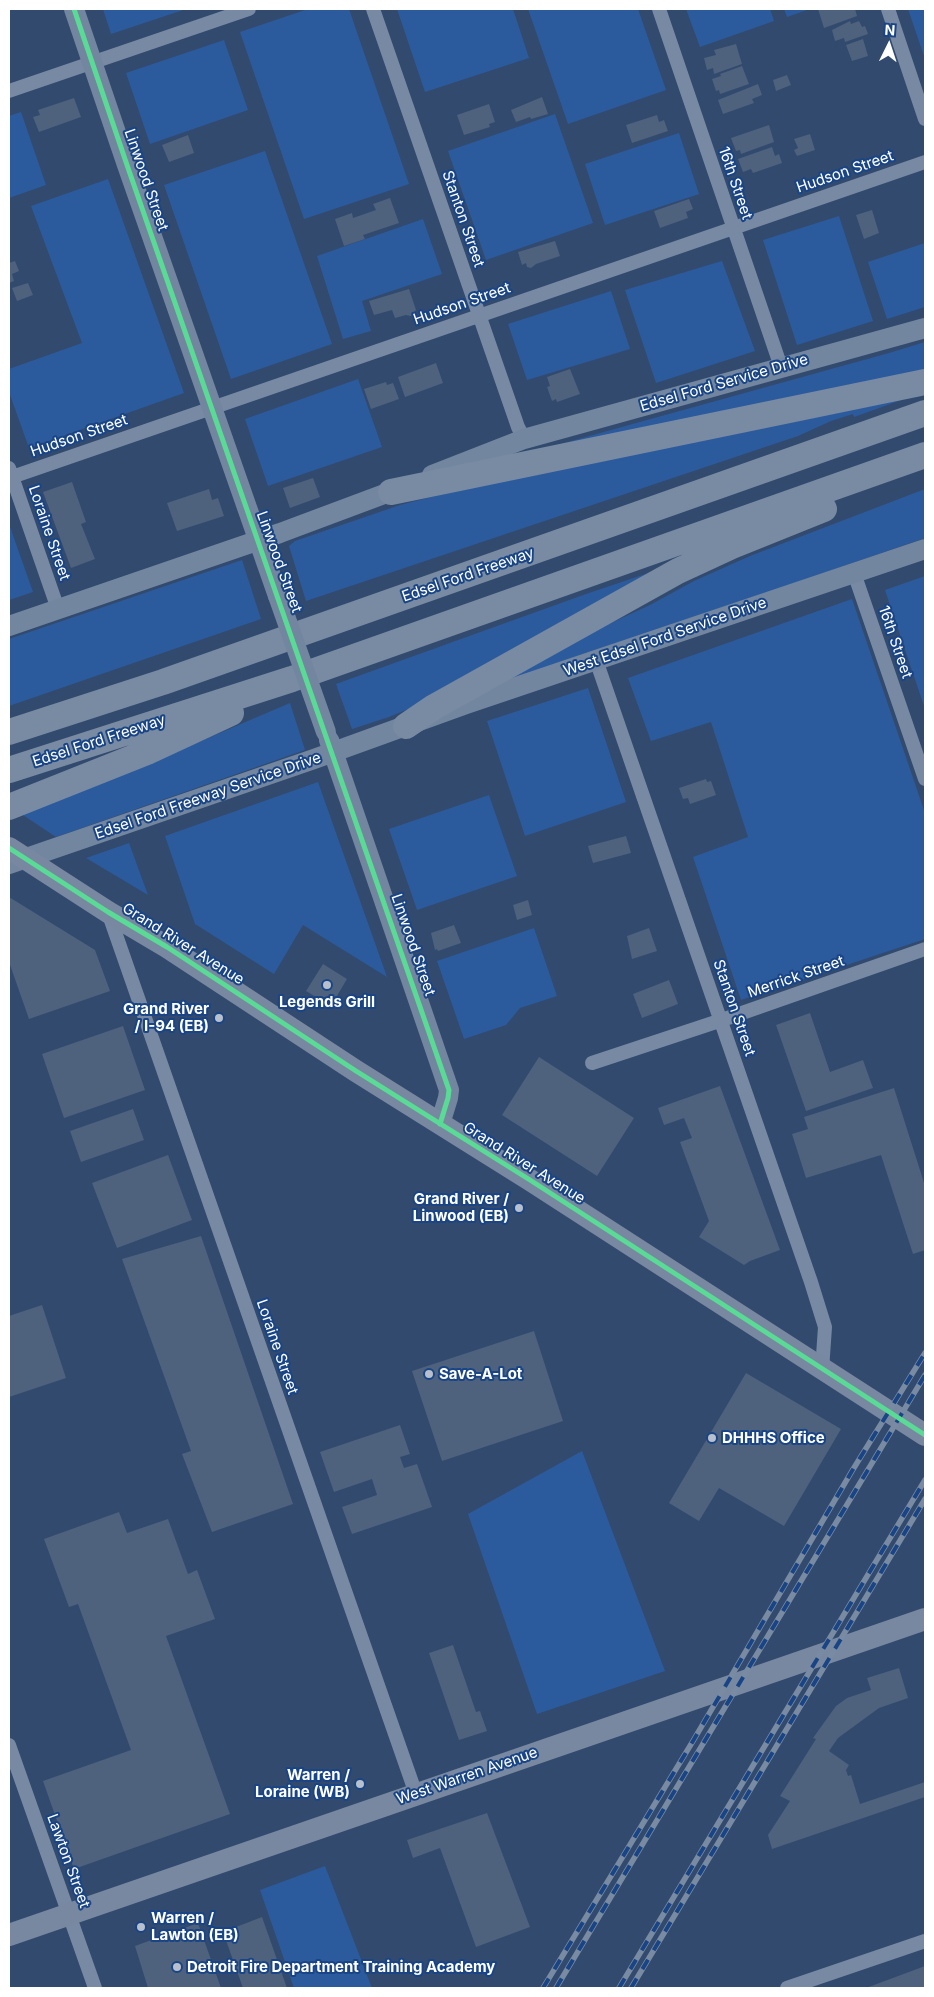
<!DOCTYPE html>
<style>
body{margin:0}
#map{position:relative;width:934px;height:1997px;overflow:hidden;background:#324a6e;font-family:Inter,sans-serif}
canvas{display:block}
.frame{position:absolute;inset:0;border:10px solid #fff;pointer-events:none}
.north{position:absolute;left:864px;top:20px;width:50px;height:50px;-webkit-text-stroke:4px #194586;paint-order:stroke;rotate:4deg;font-size:14px;font-weight:700;line-height:20px;text-align:center;color:#fff}
.north::after{content:'';display:block;margin:auto;width:18px;height:22px;background:#fff;clip-path:polygon(50% 0,100% 100%,50% 72%,0 100%)}
</style>
<div id="map">
<canvas width="934" height="1997"></canvas>
<div class="frame"></div>
<div class="north">N</div>
</div>
<script>
const context = document.querySelector('canvas').getContext('2d');
context.lineJoin = 'round';
function fill(path, color) {
  context.fillStyle = color;
  context.fill(path, 'evenodd');
}
function poly(rows) {
  const path = new Path2D();
  for (const r of rows) {
    path.moveTo(r[0], r[1]);
    for (let i = 2; i < r.length; i += 2) path.lineTo(r[i], r[i + 1]);
  }
  return path;
}
function stroke(path, color, width, dash) {
  context.strokeStyle = color;
  context.lineWidth = width;
  context.lineCap = dash ? 'butt' : 'round';
  context.setLineDash(dash || []);
  context.stroke(path);
}
function write(font, color, halo, rows, align = 'center') {
  context.font = font + ' Inter,sans-serif';
  context.lineWidth = 4;
  context.setLineDash([]);
  context.textBaseline = 'middle';
  context.strokeStyle = halo;
  context.fillStyle = color;
  for (const [text, x, y, turn = 0] of rows) {
    context.save();
    context.translate(x, y);
    context.rotate((+turn || 0) * Math.PI / 180);
    context.textAlign = isNaN(turn) ? turn : align;
    if (halo) context.strokeText(text, 0, 0);
    context.fillText(text, 0, 0);
    context.restore();
  }
}
const green = poly([
 [103,9,186,9,111,34],
 [308,9,349,9,409,184,304,219,240,32],
 [397,9,513,9,529,58,425,92],
 [528,9,638,9,666,90,568,124],
 [686,9,770,9,774,21,700,47],
 [784,9,810,9,787,17],
 [908,9,925,9,925,59],
 [224,40,248,110,150,144,126,73],
 [21,112,46,185,9,198,9,116],
 [555,114,593,223,486,260,448,151],
 [679,133,699,194,605,225,585,164],
 [265,151,332,344,231,379,164,185],
 [108,179,184,393,29,448,9,392,9,369,82,343,31,206],
 [839,216,873,321,797,345,763,240],
 [423,219,442,274,362,301,371,331,343,339,317,256],
 [925,243,925,307,887,319,868,262],
 [722,261,755,351,656,383,625,290],
 [611,291,630,349,527,380,508,324],
 [925,342,925,374,546,448,889,353],
 [358,379,382,447,268,486,245,419],
 [904,399,854,417,853,414,831,421,798,436,306,601,289,546,295,541,400,505,454,491],
 [925,489,925,538,507,682,506,679,598,629,650,605,694,581,750,556],
 [9,524,33,592,9,600],
 [690,559,437,697,389,717,352,729,336,684,586,594],
 [242,560,261,619,9,706,9,639],
 [925,576,925,709,885,590],
 [852,599,925,813,925,939,741,1000,693,857,748,837,711,722,651,741,628,678],
 [588,688,626,802,525,836,487,721],
 [290,703,305,750,56,837,20,813,194,744],
 [318,782,387,977,303,925,274,974,195,924,165,836],
 [489,795,517,876,417,910,389,829],
 [129,843,148,895,86,858],
 [534,928,557,996,520,1008,506,1025,464,1039,437,961],
 [582,1451,665,1671,537,1714,468,1514],
 [325,1866,372,1988,294,1988,260,1890]
]);
const building = poly([
 [818,9,855,9,857,16,824,28],
 [850,21,851,24,859,21,862,27,865,26,868,34,845,42,844,38,835,41,832,30],
 [863,39,868,56,852,61,846,45],
 [736,44,742,64,714,74,713,68,707,70,704,58,716,55,714,50],
 [742,66,749,84,720,94,719,90,716,91,712,79,721,76,720,74],
 [787,75,791,85,776,91,773,80],
 [758,84,762,95,752,99,754,103,723,114,718,100],
 [542,97,548,114,531,119,530,117,516,122,511,110],
 [74,98,81,117,39,132,33,117,40,115,38,110],
 [489,104,495,122,489,124,490,127,464,135,457,115],
 [657,115,659,122,664,120,668,131,632,143,626,125],
 [769,125,774,142,741,154,740,150,736,151,731,138],
 [810,134,815,150,797,156,794,150,798,148,794,139],
 [188,135,194,153,169,162,162,145],
 [772,147,775,156,779,154,782,163,753,173,751,169,743,172,738,159],
 [390,198,399,223,363,235,365,239,344,246,335,219,352,213,353,218,376,210,373,204],
 [689,199,693,209,686,212,688,218,660,228,654,211],
 [872,210,879,233,864,239,856,215],
 [555,241,560,256,536,264,531,268,527,267,526,263,522,265,518,252],
 [15,261,19,271,12,274,14,281,9,283,9,263],
 [28,283,33,295,17,301,12,288],
 [409,289,416,310,411,316,406,315,395,318,392,310,374,315,369,301],
 [436,363,443,383,405,397,398,377],
 [570,369,580,394,557,402,556,399,552,401,547,387,550,386,547,377],
 [386,382,387,385,393,383,399,399,371,409,364,389],
 [313,478,320,497,290,508,283,488],
 [72,482,86,522,81,524,95,559,71,568,43,492],
 [209,489,212,500,218,498,224,516,177,531,167,503],
 [706,779,707,782,711,781,716,795,690,804,688,798,683,799,679,788],
 [626,836,631,853,593,863,588,846],
 [9,897,95,950,110,991,29,1019,9,962],
 [528,900,532,915,517,920,513,905],
 [454,925,461,943,438,951,437,949,435,950,431,933],
 [649,928,657,951,632,959,627,936],
 [323,964,347,979,331,1006,306,991],
 [669,980,678,1004,642,1018,633,994],
 [810,1013,830,1072,863,1060,873,1088,806,1111,776,1025],
 [123,1026,145,1090,64,1118,42,1054],
 [539,1057,634,1118,597,1176,502,1115],
 [720,1086,780,1250,750,1261,744,1265,699,1237,709,1221,680,1142,692,1138,684,1118,664,1125,658,1108],
 [894,1088,925,1186,925,1250,913,1254,881,1155,806,1178,792,1134,808,1129,804,1117],
 [133,1109,144,1140,81,1162,70,1131],
 [168,1155,192,1220,117,1248,92,1183],
 [201,1236,293,1504,212,1532,182,1454,191,1451,122,1259],
 [42,1305,66,1378,9,1397,9,1316],
 [534,1331,563,1421,442,1461,412,1371],
 [746,1373,841,1429,784,1526,719,1488,699,1521,669,1503],
 [400,1425,410,1454,400,1457,404,1468,417,1464,432,1507,352,1534,342,1507,377,1495,372,1479,334,1492,320,1452],
 [119,1512,127,1533,168,1519,188,1574,197,1570,215,1619,166,1636,230,1814,74,1869,43,1781,131,1750,78,1604,69,1607,44,1539],
 [453,1645,476,1712,480,1711,487,1731,459,1740,429,1653],
 [899,1668,908,1698,879,1708,838,1738,829,1751,849,1765,846,1770,848,1776,851,1775,860,1804,925,1782,925,1797,772,1849,768,1835,790,1801,780,1796,816,1739,813,1738,836,1706,847,1698,871,1690,867,1678],
 [487,1813,530,1927,476,1947,440,1848,413,1858,407,1840],
 [262,1917,287,1988,243,1988,223,1932],
 [198,1923,221,1988,148,1988,135,1946],
 [925,1966,925,1988,866,1988]
]);
const street = poly([
 [373,9,518,427,524,439],
 [659,9,781,367],
 [888,9,925,119],
 [9,91,249,9],
 [9,468,58,609],
 [9,478,925,162],
 [854,573,925,779],
 [596,660,811,1282,825,1327,822,1370],
 [108,912,416,1794],
 [592,1063,722,1020,925,949],
 [9,1745,95,1988],
 [787,1988,925,1941]
]);
const secondary = poly([
 [74,9,127,165,278,596],
 [432,475,524,439,925,328],
 [9,626,280,533,403,487],
 [329,740,449,1090,448,1098,440,1124],
 [9,864,314,759,466,704,925,549]
]);
const primary = poly([
 [9,848,108,912,167,947,356,1071,530,1180,925,1435],
 [9,1935,925,1619]
]);
const highway = poly([
 [391,492,925,382],
 [406,726,434,707,678,571,732,546,824,509],
 [9,732,163,682,925,413],
 [9,770,292,679,925,455],
 [9,807,147,752,231,713]
]);
const rail = poly([
 [543,1988,693,1741,852,1471,925,1353],
 [556,1988,925,1375],
 [619,1988,925,1480],
 [631,1988,925,1499]
]);
const secondaryBridge = poly([
 [278,596,326,732]
]);
const cycleway = poly([
 [74,9,127,165,449,1090,448,1098,440,1124],
 [9,848,108,912,167,947,356,1071,530,1180,925,1435]
]);
const markers = [
 [327,985,5,"#b7c0cc"],
 [219,1018,5,"#b7c0cc"],
 [519,1208,5,"#b7c0cc"],
 [429,1374,5,"#b7c0cc"],
 [712,1438,5,"#b7c0cc"],
 [360,1784,5,"#b7c0cc"],
 [141,1927,5,"#b7c0cc"],
 [177,1967,5,"#b7c0cc"]
];
const streetNames = [
 ["Hudson Street",845,172,-19],
 ["Linwood Street",146,180,71],
 ["16th Street",735,183,71],
 ["Stanton Street",463,219,71],
 ["Hudson Street",462,304,-19],
 ["Edsel Ford Service Drive",724,383,-16],
 ["Hudson Street",79,436,-19],
 ["Loraine Street",49,533,71],
 ["Linwood Street",279,562,70],
 ["Edsel Ford Freeway",468,575,-19],
 ["West Edsel Ford Service Drive",665,637,-19],
 ["16th Street",895,642,71],
 ["Edsel Ford Freeway",99,741,-18],
 ["Edsel Ford Freeway Service Drive",208,796,-19],
 ["Grand River Avenue",183,944,32],
 ["Linwood Street",413,945,71],
 ["Merrick Street",796,977,-19],
 ["Stanton Street",734,1008,71],
 ["Grand River Avenue",524,1163,32],
 ["Loraine Street",277,1347,71],
 ["West Warren Avenue",467,1776,-19],
 ["Lawton Street",68,1861,70]
];
const poiNames = [
 ["Legends Grill",327,1002,"center"],
 ["Grand River",209,1009,"right"],
 ["/ I-94 (EB)",209,1026,"right"],
 ["Grand River /",509,1199,"right"],
 ["Linwood (EB)",509,1216,"right"],
 ["Save-A-Lot",439,1374],
 ["DHHHS Office",722,1438],
 ["Warren /",350,1775,"right"],
 ["Loraine (WB)",350,1792,"right"],
 ["Warren /",151,1918],
 ["Lawton (EB)",151,1935],
 ["Detroit Fire Department Training Academy",187,1967]
];
fill(green, '#2c5b9d');
fill(building, '#4e627e');
stroke(street, '#788aa3', 14);
stroke(secondary, '#73869f', 20);
stroke(primary, '#7888a1', 22);
stroke(highway, '#798ba3', 26);
stroke(rail, '#798ba3', 5.5);
stroke(rail, '#194586', 4, [11]);
stroke(secondaryBridge, '#73869f', 20);
stroke(cycleway, '#5adb95', 5);
for (const [x, y, r, color] of markers) {
  const dot = new Path2D();
  dot.arc(x, y, r, 0, 2 * Math.PI);
  context.fillStyle = color;
  context.fill(dot);
  stroke(dot, '#194586', 2);
}
write('15px', '#fff', '#194586', streetNames);
write('bold 15px', '#fff', '#194586', poiNames, 'left');
</script>
